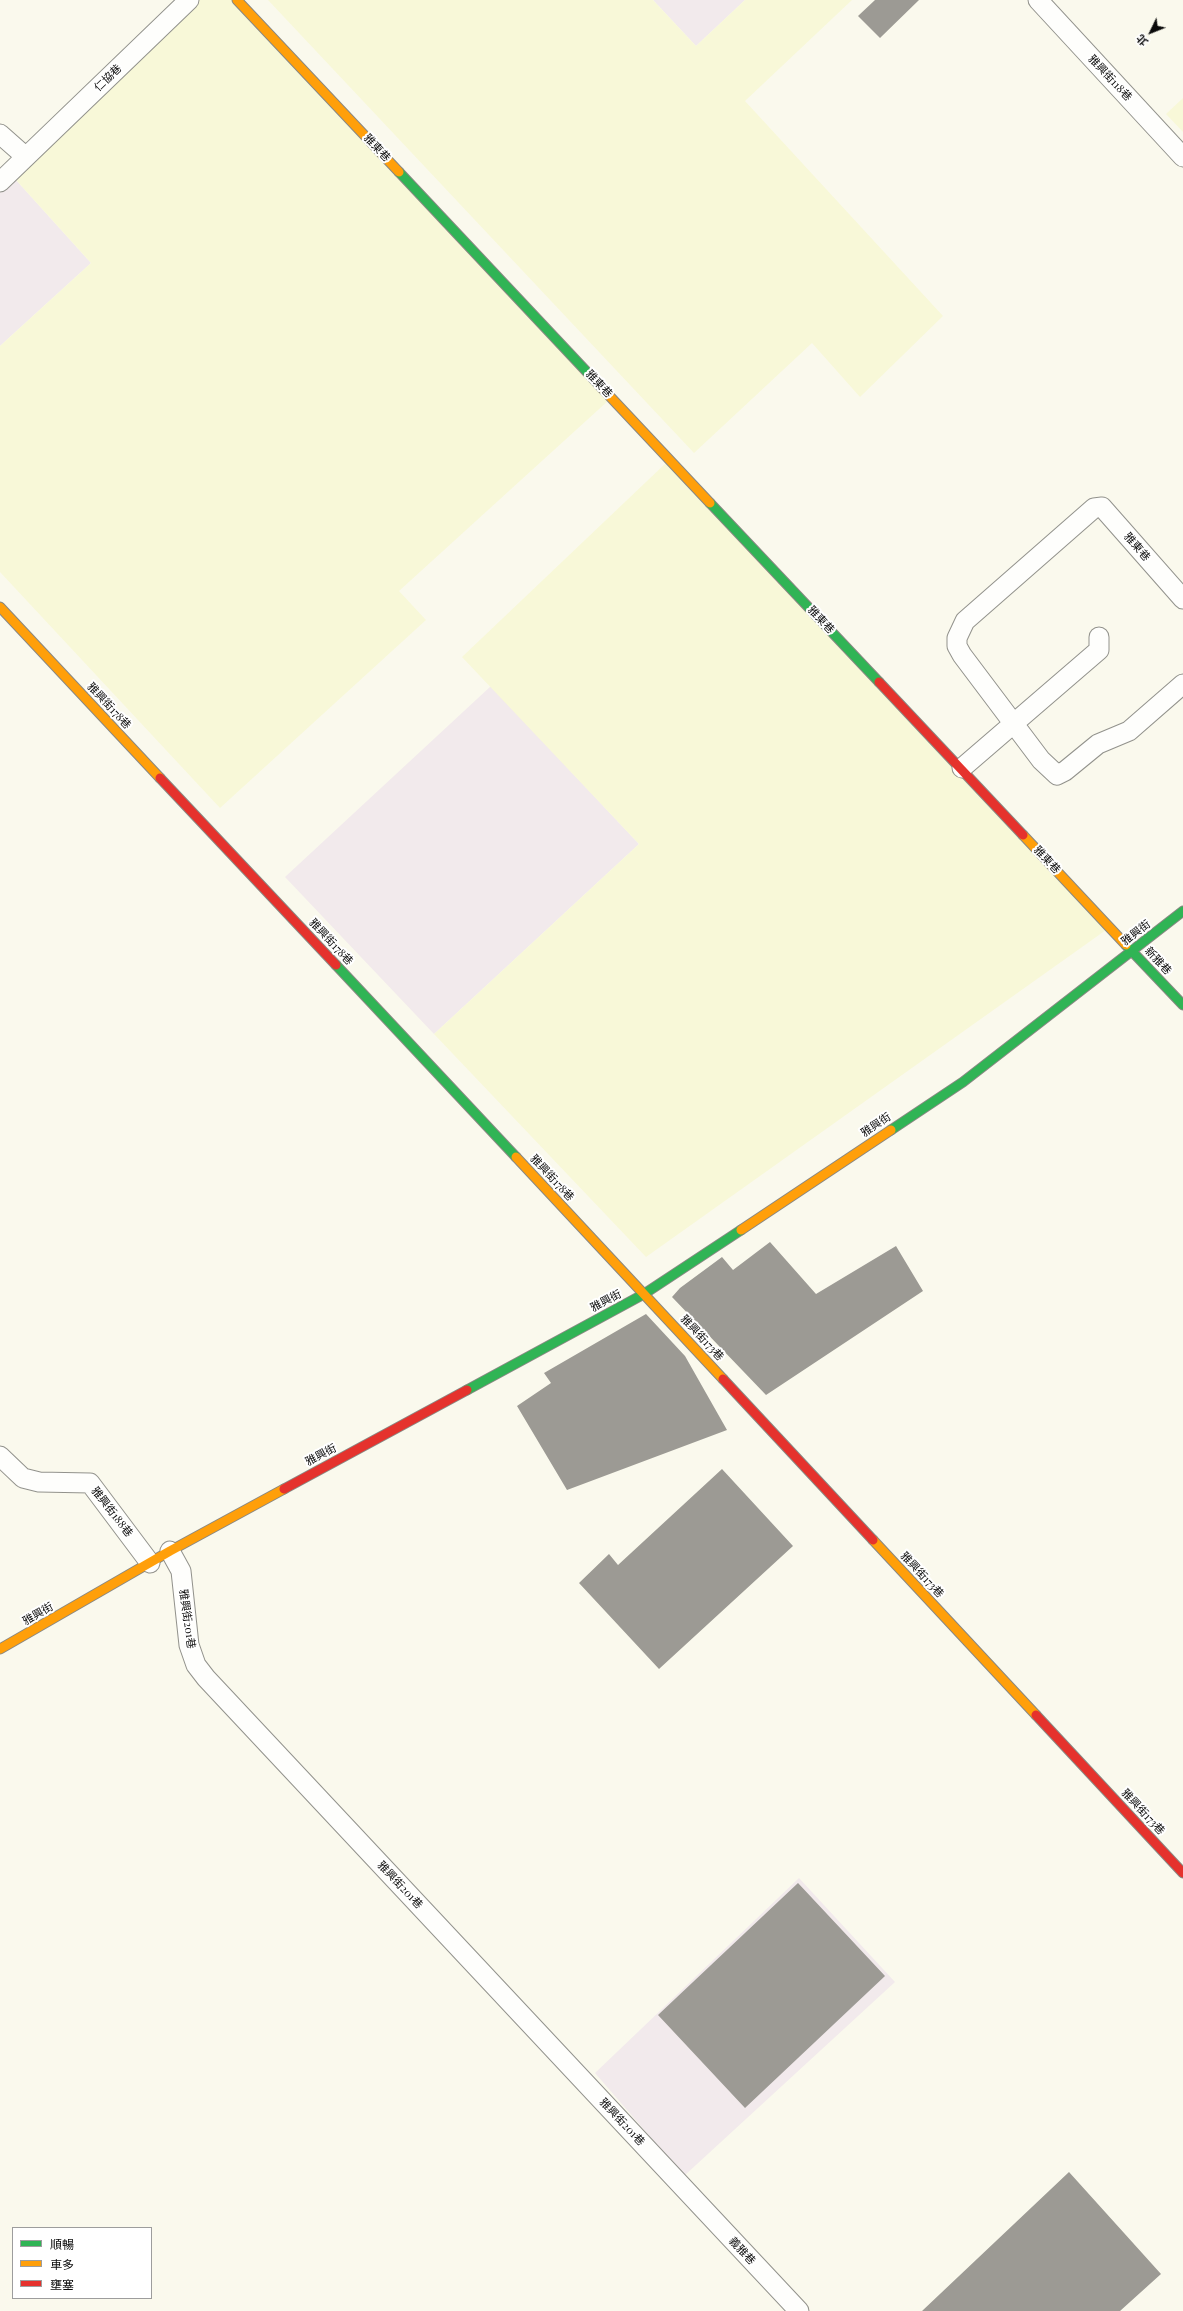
<!DOCTYPE html>
<meta charset="utf-8">
<style>
body{margin:0}
#map{position:relative;width:1183px;height:2311px;overflow:hidden;background:#faf9ed;font-family:"Playfair Display","Noto Sans TC",serif}
canvas{display:block}
.legend{position:absolute;left:12px;top:2227px;width:140px;height:72px;box-sizing:border-box;background:#fff;border:1px solid #9d9d9d;margin:0;padding:5px 7px;list-style:none;font-size:12px;color:#0a0a0a}
.legend li{display:flex;align-items:center;gap:8px;height:20px}
.legend b{width:20px;border:1px solid #9d9d9d}
.north{position:absolute;left:1131px;top:12px;width:40px;height:40px;-webkit-text-stroke:3px #fff;paint-order:stroke;rotate:227deg;font-size:11px;font-weight:700;line-height:16px;text-align:center;color:#0a0a0a}
.north::after{content:'';display:block;margin:auto;width:14px;height:18px;background:#0a0a0a;clip-path:polygon(50% 0,100% 100%,50% 72%,0 100%)}
</style>
<div id="map">
<canvas width="1183" height="2311"></canvas>
<ul class="legend">
<li><b style="height:5px;background:#30b455"></b>順暢</li>
<li><b style="height:5px;background:#ff9f0a"></b>車多</li>
<li><b style="height:5px;background:#e5322d"></b>壅塞</li>
</ul>
<div class="north">北</div>
</div>
<script>
const context = document.querySelector('canvas').getContext('2d');
context.lineJoin = 'round';
function fill(path, color) {
  context.fillStyle = color;
  context.fill(path, 'evenodd');
}
function poly(rows) {
  const path = new Path2D();
  for (const r of rows) {
    path.moveTo(r[0], r[1]);
    for (let i = 2; i < r.length; i += 2) path.lineTo(r[i], r[i + 1]);
  }
  return path;
}
function stroke(path, color, width, dash) {
  context.strokeStyle = color;
  context.lineWidth = width;
  context.lineCap = dash ? 'butt' : 'round';
  context.setLineDash(dash || []);
  context.stroke(path);
}
function write(font, color, halo, rows, align = 'center') {
  context.font = font + ' "Playfair Display","Noto Sans TC",serif';
  context.lineWidth = 4;
  context.setLineDash([]);
  context.textBaseline = 'middle';
  context.strokeStyle = halo;
  context.fillStyle = color;
  for (const [text, x, y, turn = 0] of rows) {
    context.save();
    context.translate(x, y);
    context.rotate((+turn || 0) * Math.PI / 180);
    context.textAlign = isNaN(turn) ? turn : align;
    if (halo) context.strokeText(text, 0, 0);
    context.fillText(text, 0, 0);
    context.restore();
  }
}
const industrial = poly([
 [653,0,745,0,696,46],
 [7,170,91,263,0,346,0,177],
 [491,686,639,844,434,1034,285,877],
 [799,1878,895,1982,684,2176,595,2073]
]);
const farmland = poly([
 [189,0,233,0,609,400,399,591,426,620,220,808,0,572,0,346,91,263,7,170],
 [268,0,653,0,696,46,745,0,852,0,745,101,943,316,860,397,812,343,694,453],
 [1183,98,1183,132,1166,114],
 [667,462,1106,930,646,1257,434,1034,639,844,462,657]
]);
const building = poly([
 [875,0,919,0,880,38,858,16],
 [770,1242,816,1294,896,1246,923,1291,766,1395,672,1297,680,1288,722,1257,733,1270],
 [646,1314,685,1356,727,1430,567,1490,517,1406,551,1383,544,1373],
 [722,1469,793,1546,659,1669,579,1583,609,1554,618,1565],
 [798,1883,885,1976,745,2108,658,2015],
 [1069,2172,1161,2274,1120,2311,922,2311]
]);
const street = poly([
 [1038,0,1183,157],
 [0,134,26,157],
 [0,182,189,0],
 [1183,599,1102,507,1094,508,965,621,957,638,957,646,962,655,1041,760,1057,775,1065,771,1098,744,1129,731,1183,684],
 [962,768,1099,650,1099,637],
 [0,1456,23,1478,39,1482,90,1483,150,1563],
 [170,1551,181,1571,189,1645,196,1665,206,1678,799,2311]
]);
const fast = poly([
 [399,172,602,388],
 [710,503,879,682],
 [1126,945,1183,1005],
 [336,965,516,1157],
 [891,1130,963,1082,1183,911],
 [467,1390,644,1294,741,1230]
]);
const slow = poly([
 [237,0,399,172],
 [602,388,710,503],
 [0,607,160,778],
 [1023,835,1126,945],
 [516,1157,723,1379],
 [741,1230,891,1130],
 [873,1540,1036,1715],
 [0,1649,170,1551,284,1489]
]);
const jam = poly([
 [879,682,1023,835],
 [160,778,336,965],
 [723,1379,873,1540],
 [284,1489,467,1390],
 [1036,1715,1183,1873]
]);
const streetNames = [
 ["仁協巷",108,78,-44],
 ["雅興街118巷",1110,78,47],
 ["雅東巷",377,148,47],
 ["雅東巷",599,384,47],
 ["雅東巷",1137,547,49],
 ["雅東巷",821,620,47],
 ["雅興街178巷",109,706,47],
 ["雅東巷",1047,860,47],
 ["雅興街",1136,933,-38],
 ["雅興街178巷",331,942,47],
 ["新雅巷",1158,961,47],
 ["雅興街",876,1125,-34],
 ["雅興街178巷",552,1178,47],
 ["雅興街",606,1301,-28],
 ["雅興街173巷",702,1338,47],
 ["雅興街",321,1455,-28],
 ["雅興街188巷",112,1512,52],
 ["雅興街173巷",922,1575,47],
 ["雅興街",38,1614,-30],
 ["雅興街201巷",187,1619,82],
 ["雅興街173巷",1143,1812,47],
 ["雅興街201巷",400,1885,47],
 ["雅興街201巷",622,2122,47],
 ["義雅巷",742,2251,47]
];
fill(industrial, '#f2eaec');
fill(farmland, '#f8f8d8');
fill(building, '#9c9a94');
stroke(street, '#92928c', 21);
stroke(fast, '#898883', 11);
stroke(slow, '#898883', 11);
stroke(jam, '#898883', 11);
stroke(street, '#fefefc', 19);
stroke(fast, '#30b455', 9);
stroke(slow, '#ff9f0a', 9);
stroke(jam, '#e5322d', 9);
write('11px', '#0a0a0a', '#fff', streetNames);
</script>
